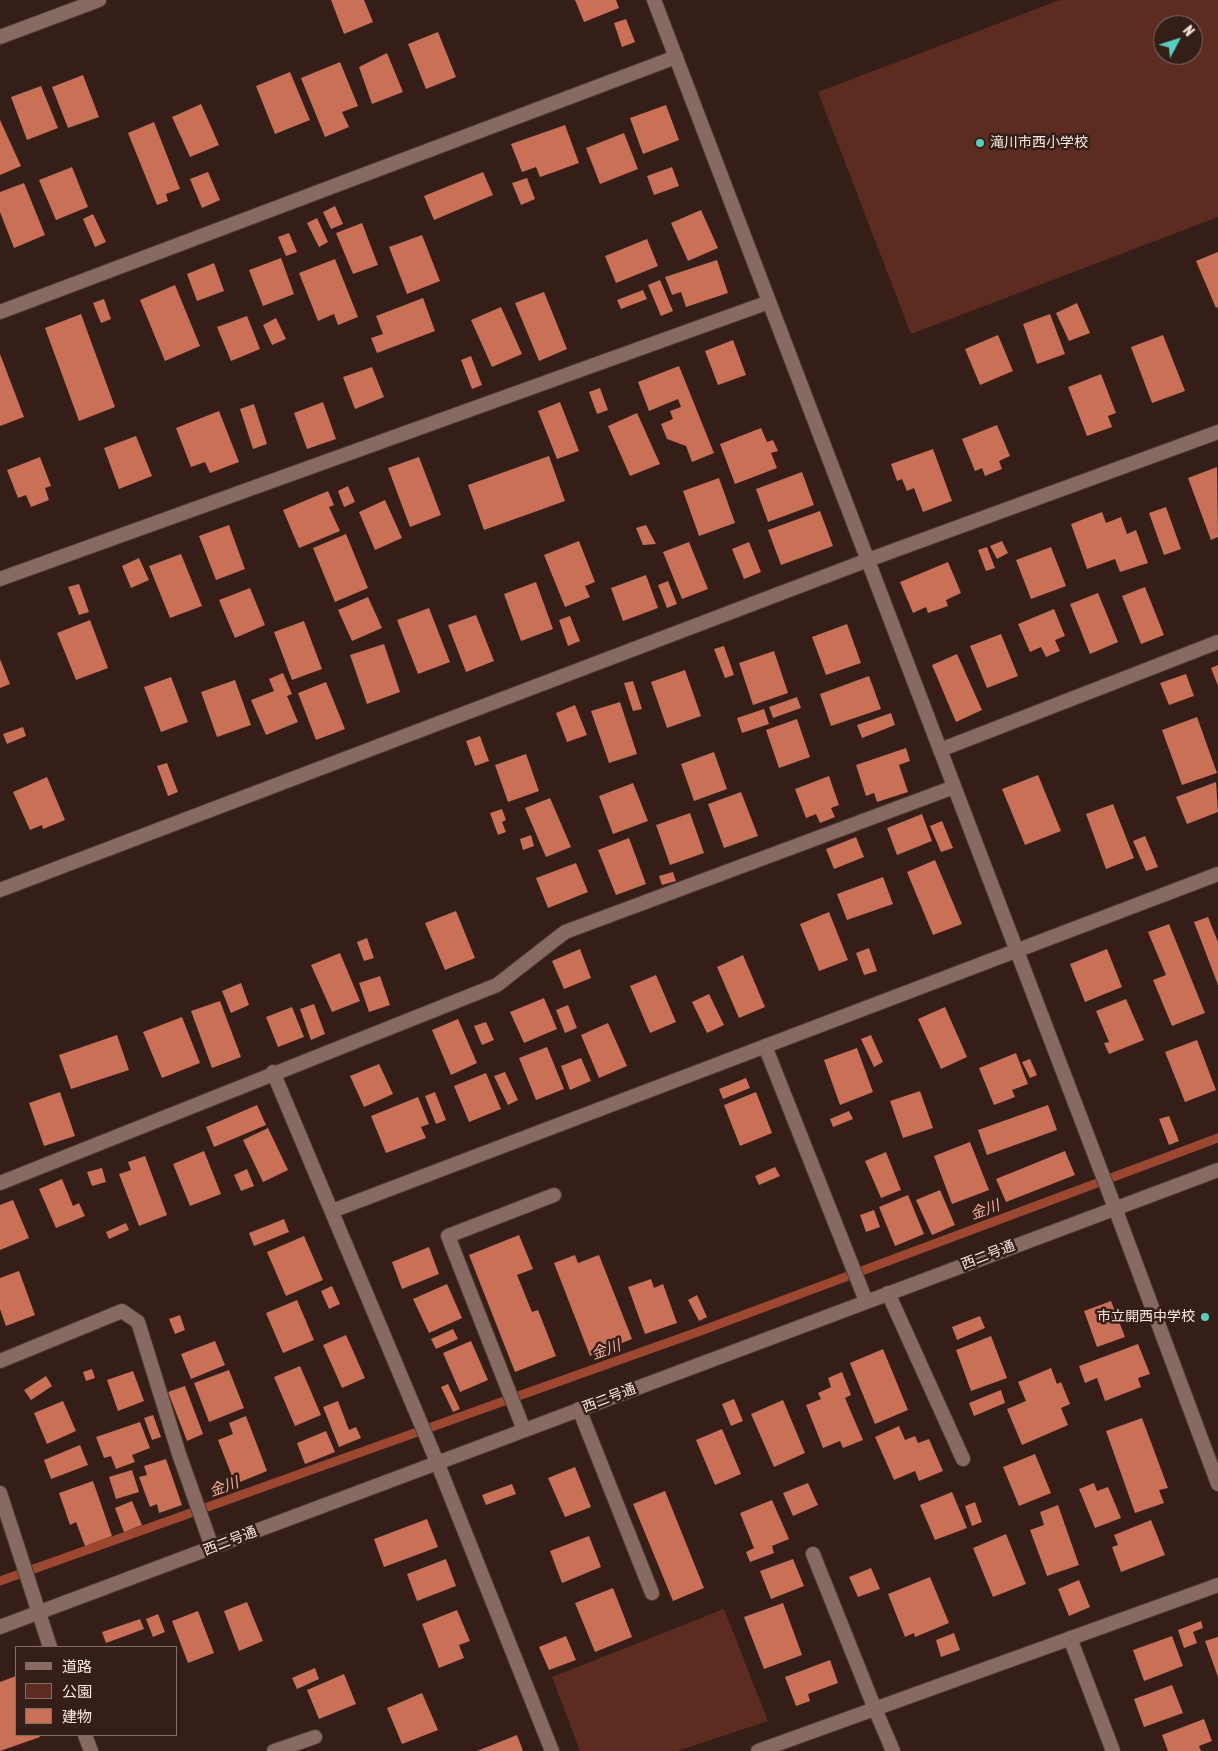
<!DOCTYPE html>
<meta charset="utf-8">
<style>
body{margin:0}
#map{position:relative;width:1218px;height:1751px;overflow:hidden;background:#351e18;font-family:"Asap Condensed","Noto Sans JP",sans-serif}
canvas{display:block}
.legend{position:absolute;left:15px;top:1646px;width:162px;height:90px;box-sizing:border-box;background:#351e18;border:1px solid #836f6a;margin:0;padding:6px 9px;list-style:none;font-size:15px;color:#f9e9e4}
.legend li{display:flex;align-items:center;gap:10px;height:25px}
.legend b{width:25px;border:1px solid #836f6a}
.north{position:absolute;left:1153px;top:15px;width:50px;height:50px;box-sizing:border-box;background:#351e18;border:1px solid #836f6a;border-radius:50%;rotate:50deg;font-size:14px;font-weight:700;line-height:20px;text-align:center;color:#f9e9e4}
.north::after{content:'';display:block;margin:auto;width:18px;height:22px;background:#57cec2;clip-path:polygon(50% 0,100% 100%,50% 72%,0 100%)}
</style>
<div id="map">
<canvas width="1218" height="1751"></canvas>
<ul class="legend">
<li><b style="height:6px;background:#876b63"></b>道路</li>
<li><b style="height:14px;background:#5b2c1f"></b>公園</li>
<li><b style="height:14px;background:#c97057"></b>建物</li>
</ul>
<div class="north">N</div>
</div>
<script>
const context = document.querySelector('canvas').getContext('2d');
context.lineJoin = 'round';
function fill(path, color) {
  context.fillStyle = color;
  context.fill(path, 'evenodd');
}
function poly(rows) {
  const path = new Path2D();
  for (const r of rows) {
    path.moveTo(r[0], r[1]);
    for (let i = 2; i < r.length; i += 2) path.lineTo(r[i], r[i + 1]);
  }
  return path;
}
function stroke(path, color, width, dash) {
  context.strokeStyle = color;
  context.lineWidth = width;
  context.lineCap = dash ? 'butt' : 'round';
  context.setLineDash(dash || []);
  context.stroke(path);
}
function write(font, color, halo, rows, align = 'center') {
  context.font = font + ' "Asap Condensed","Noto Sans JP",sans-serif';
  context.lineWidth = 5;
  context.setLineDash([]);
  context.textBaseline = 'middle';
  context.strokeStyle = halo;
  context.fillStyle = color;
  for (const [text, x, y, turn = 0] of rows) {
    context.save();
    context.translate(x, y);
    context.rotate((+turn || 0) * Math.PI / 180);
    context.textAlign = isNaN(turn) ? turn : align;
    if (halo) context.strokeText(text, 0, 0);
    context.fillText(text, 0, 0);
    context.restore();
  }
}
const green = poly([
 [1060,0,1218,0,1218,217,911,334,818,92],
 [1163,25,1193,25,1193,55,1163,55],
 [724,1609,768,1721,677,1751,580,1751,552,1677]
]);
const stream = poly([
 [0,1581,706,1329,1218,1138]
]);
const building = poly([
 [331,0,364,0,373,22,344,34],
 [575,0,616,0,619,8,584,22],
 [626,19,635,42,622,47,614,23],
 [438,32,456,77,426,89,408,44],
 [387,53,403,92,372,104,359,67],
 [340,62,358,106,342,112,349,127,325,137,301,78],
 [290,72,310,120,275,134,256,86],
 [83,75,99,117,68,128,52,87],
 [41,86,58,128,27,140,11,97],
 [201,104,219,145,190,157,172,117],
 [666,105,679,140,643,154,630,118],
 [0,120,21,166,0,175],
 [154,122,180,189,166,194,168,201,157,205,128,133],
 [565,125,579,163,540,177,536,167,522,172,511,144],
 [624,133,638,169,600,184,586,148],
 [72,167,88,207,56,220,39,180],
 [672,167,679,186,654,195,647,176],
 [208,172,220,200,202,208,190,179],
 [483,172,493,195,434,220,424,196],
 [527,178,535,199,521,205,512,183],
 [24,183,45,235,14,248,0,212,0,192],
 [335,206,343,224,331,229,323,212],
 [701,210,718,248,688,261,671,223],
 [93,214,106,242,95,247,83,219],
 [317,218,328,242,319,247,307,223],
 [362,223,378,265,353,274,336,233],
 [289,233,297,252,286,256,278,237],
 [422,235,440,281,407,294,389,247],
 [647,239,658,266,616,283,605,256],
 [1218,252,1218,307,1216,308,1196,261],
 [281,258,294,294,263,306,249,270],
 [335,259,358,317,338,325,334,314,318,321,299,273],
 [717,260,728,293,686,307,681,292,672,295,665,277],
 [214,263,224,291,197,301,187,274],
 [660,280,673,311,661,316,648,285],
 [175,285,200,346,165,361,140,300],
 [643,290,647,299,621,309,617,300],
 [544,292,567,349,539,361,515,303],
 [423,298,435,331,377,353,371,338,383,334,376,316],
 [104,299,111,319,101,323,93,303],
 [1077,303,1090,333,1069,341,1056,313],
 [501,307,522,354,492,367,471,320],
 [81,314,115,407,79,421,45,328],
 [1050,314,1065,354,1037,364,1023,324],
 [247,316,260,349,231,361,217,327],
 [276,318,286,339,272,345,263,325],
 [998,335,1013,371,980,385,965,349],
 [1163,335,1185,391,1152,403,1131,347],
 [733,340,746,375,718,385,705,351],
 [0,354,24,417,0,426],
 [471,356,482,385,472,389,461,360],
 [679,366,714,453,692,462,686,446,667,439,661,424,673,419,670,411,681,407,678,399,649,411,638,382],
 [372,367,384,397,355,409,343,377],
 [1101,374,1116,413,1108,416,1112,427,1087,436,1068,387],
 [600,388,608,410,597,414,589,392],
 [323,402,336,439,307,449,294,413],
 [560,402,579,451,557,459,538,411],
 [254,404,267,444,253,449,240,409],
 [219,411,239,462,210,473,205,462,191,467,176,428],
 [637,413,660,464,630,476,608,426],
 [997,425,1010,456,999,461,1002,469,985,476,982,468,975,471,962,439],
 [761,428,767,442,773,440,778,451,771,453,777,468,735,484,720,444],
 [136,436,152,476,119,489,104,448],
 [933,449,952,501,923,512,914,488,907,491,902,479,897,481,891,464],
 [549,456,565,501,484,530,468,485],
 [40,457,51,486,45,488,49,500,31,507,26,495,18,498,7,470],
 [419,457,441,515,410,527,388,468],
 [1217,467,1218,537,1211,540,1188,478],
 [802,472,814,505,768,522,756,489],
 [719,478,735,523,699,536,683,491],
 [348,486,355,502,344,507,338,491],
 [328,491,334,505,329,507,340,531,299,548,283,510],
 [385,500,402,538,375,550,359,512],
 [1166,507,1181,549,1164,555,1149,513],
 [820,511,833,546,781,565,768,530],
 [1102,512,1106,523,1121,517,1127,534,1136,530,1148,563,1120,572,1115,559,1087,569,1071,524],
 [229,525,245,569,216,580,199,536],
 [646,525,656,544,643,545,636,528],
 [346,534,368,588,335,602,313,548],
 [579,541,595,582,585,586,590,597,565,607,544,555],
 [1002,541,1008,553,997,559,990,546],
 [689,542,708,589,682,599,663,552],
 [749,542,761,572,744,579,732,549],
 [987,547,995,568,986,571,978,550],
 [1051,547,1066,586,1031,599,1016,560],
 [181,554,202,606,170,618,149,566],
 [139,558,149,580,131,588,122,566],
 [948,562,961,593,946,600,948,606,928,613,926,607,913,613,900,582],
 [646,575,658,608,623,621,611,588],
 [668,581,677,604,667,608,658,585],
 [536,582,553,629,521,641,504,594],
 [79,584,89,612,79,615,68,587],
 [1145,587,1164,635,1141,644,1122,596],
 [250,588,265,625,235,638,219,600],
 [1098,593,1118,642,1090,654,1070,604],
 [368,597,382,628,352,641,338,610],
 [429,608,450,662,418,674,397,620],
 [1054,609,1065,636,1055,640,1060,651,1046,657,1041,647,1030,652,1018,624],
 [476,615,494,661,466,672,448,625],
 [570,616,580,641,568,646,559,620],
 [90,620,108,668,76,680,57,633],
 [304,621,322,669,292,680,274,632],
 [847,624,861,663,826,675,812,637],
 [1001,634,1018,676,987,688,970,646],
 [384,644,400,692,367,704,350,655],
 [724,646,734,675,725,678,714,649],
 [774,651,788,693,753,705,739,663],
 [957,654,982,710,956,722,932,665],
 [0,659,10,684,0,688],
 [1218,665,1218,686,1211,668],
 [685,670,701,716,667,728,651,682],
 [283,673,292,694,287,696,298,722,266,735,251,700,274,691,269,679],
 [1186,674,1194,696,1169,705,1160,683],
 [869,676,881,709,831,726,820,694],
 [171,677,188,722,161,732,144,687],
 [235,680,251,725,217,737,201,692],
 [633,681,642,709,633,711,624,683],
 [326,682,345,729,316,740,298,693],
 [797,697,801,708,773,718,769,707],
 [620,702,637,754,609,763,591,711],
 [575,705,587,735,567,742,556,713],
 [764,709,769,724,742,733,737,718],
 [891,713,895,725,862,738,857,725],
 [1197,717,1217,773,1182,785,1162,730],
 [797,719,810,757,779,768,766,730],
 [23,727,26,736,7,744,3,734],
 [480,736,489,761,475,766,466,741],
 [906,748,910,761,899,765,908,792,877,802,874,793,866,796,856,765],
 [714,752,727,789,694,801,681,764],
 [526,754,539,791,508,802,495,765],
 [167,763,178,792,168,796,157,766],
 [1038,775,1061,831,1025,845,1002,789],
 [829,776,839,805,831,808,835,817,820,823,816,814,806,818,795,789],
 [47,777,65,820,43,829,42,825,30,830,13,792],
 [1216,782,1218,812,1187,824,1176,797],
 [633,783,648,821,613,834,599,796],
 [741,792,758,836,724,848,708,804],
 [550,798,571,847,546,857,525,808],
 [1113,804,1134,858,1106,869,1086,814],
 [502,809,506,820,502,822,506,832,498,835,490,813],
 [690,813,704,853,670,865,656,825],
 [922,814,932,841,897,855,887,828],
 [942,821,953,848,941,852,930,826],
 [531,835,534,846,523,850,520,839],
 [1145,836,1158,867,1146,871,1133,841],
 [856,837,864,857,834,869,826,849],
 [629,838,646,884,616,895,598,850],
 [935,860,962,924,933,935,907,872],
 [576,863,588,892,548,908,536,878],
 [673,872,676,881,662,885,659,876],
 [883,877,893,904,847,920,837,894],
 [456,911,475,958,445,970,425,923],
 [829,912,848,960,819,971,800,924],
 [1208,917,1218,942,1218,985,1194,922],
 [1169,924,1205,1013,1172,1026,1153,980,1166,975,1148,932],
 [367,938,374,958,364,961,357,942],
 [869,948,877,971,864,975,856,953],
 [580,949,591,978,564,989,552,961],
 [1107,949,1122,987,1085,1002,1070,964],
 [340,953,360,1001,332,1012,311,965],
 [743,955,765,1007,739,1018,717,967],
 [656,975,676,1022,650,1033,630,986],
 [380,976,390,1005,369,1012,359,983],
 [241,983,249,1005,231,1013,222,991],
 [709,994,724,1025,707,1033,692,1002],
 [544,998,557,1029,524,1043,510,1012],
 [1126,999,1144,1040,1109,1054,1104,1043,1109,1042,1096,1011],
 [220,1001,241,1057,212,1068,191,1011],
 [314,1004,325,1034,311,1040,300,1009],
 [568,1005,577,1028,565,1033,556,1010],
 [292,1007,304,1037,278,1047,266,1017],
 [945,1007,967,1057,941,1069,918,1019],
 [182,1017,200,1063,162,1078,143,1032],
 [458,1019,477,1063,451,1075,432,1030],
 [486,1022,494,1040,482,1045,474,1026],
 [608,1023,627,1066,599,1078,581,1035],
 [117,1035,129,1070,71,1089,59,1055],
 [871,1035,883,1062,874,1067,861,1039],
 [1197,1040,1216,1090,1185,1102,1165,1052],
 [547,1047,564,1089,536,1100,519,1058],
 [857,1048,873,1092,840,1105,824,1060],
 [1016,1053,1028,1084,1012,1090,1015,1097,994,1105,979,1068],
 [581,1058,591,1081,570,1090,561,1066],
 [1030,1059,1037,1075,1030,1078,1022,1062],
 [379,1064,393,1094,364,1107,350,1076],
 [505,1072,518,1100,508,1105,494,1076],
 [486,1073,501,1109,469,1122,454,1086],
 [746,1078,750,1088,723,1099,719,1089],
 [920,1091,933,1128,903,1138,890,1101],
 [60,1092,75,1136,44,1146,29,1103],
 [435,1092,446,1120,436,1124,425,1096],
 [756,1092,772,1133,740,1146,724,1105],
 [418,1097,429,1124,421,1127,426,1138,386,1153,371,1116],
 [257,1105,266,1125,214,1147,206,1127],
 [1048,1105,1057,1130,987,1155,978,1130],
 [849,1111,853,1119,833,1127,830,1119],
 [1169,1116,1179,1141,1169,1145,1159,1119],
 [268,1128,288,1170,263,1182,243,1140],
 [970,1142,989,1190,952,1204,934,1156],
 [204,1151,221,1194,190,1206,173,1164],
 [1065,1151,1075,1175,1006,1202,996,1179],
 [886,1152,901,1190,881,1198,865,1161],
 [145,1156,167,1215,139,1226,119,1174,131,1170,128,1162],
 [775,1167,780,1176,759,1185,755,1176],
 [102,1168,106,1182,92,1186,87,1172],
 [247,1169,254,1186,241,1191,234,1175],
 [62,1179,73,1206,79,1203,85,1216,56,1228,39,1189],
 [940,1190,955,1225,932,1235,916,1200],
 [908,1195,924,1234,895,1246,879,1207],
 [13,1200,29,1238,0,1250,0,1205],
 [874,1210,880,1227,866,1232,860,1215],
 [284,1219,289,1232,254,1246,249,1233],
 [126,1223,129,1230,109,1239,106,1232],
 [519,1235,533,1269,517,1275,532,1312,538,1310,556,1356,515,1372,469,1255],
 [304,1236,323,1280,286,1296,267,1252],
 [429,1247,439,1274,402,1289,392,1262],
 [575,1255,578,1263,599,1255,632,1339,590,1356,554,1263],
 [19,1271,35,1315,6,1326,0,1309,0,1278],
 [651,1279,654,1288,663,1284,677,1323,645,1334,628,1287],
 [447,1284,462,1318,429,1333,413,1299],
 [332,1286,340,1304,329,1309,321,1291],
 [697,1295,707,1317,699,1321,688,1300],
 [297,1300,314,1340,283,1353,266,1313],
 [1111,1301,1125,1337,1097,1347,1084,1311],
 [180,1315,185,1330,175,1334,169,1319],
 [980,1316,985,1328,957,1340,952,1327],
 [453,1329,458,1339,436,1349,431,1339],
 [346,1335,365,1378,342,1388,323,1345],
 [991,1336,1007,1378,971,1391,956,1350],
 [215,1341,225,1365,191,1379,181,1354],
 [471,1341,488,1380,460,1392,443,1353],
 [1138,1344,1150,1374,1138,1378,1141,1387,1105,1401,1097,1378,1085,1383,1079,1366],
 [883,1349,908,1410,875,1424,850,1363],
 [300,1366,321,1415,295,1426,274,1377],
 [1051,1368,1057,1384,1061,1382,1070,1404,1061,1408,1068,1425,1022,1445,1007,1409,1026,1401,1018,1382],
 [92,1369,95,1378,86,1381,83,1372],
 [229,1370,244,1408,209,1422,194,1383],
 [133,1371,144,1401,118,1411,107,1380],
 [842,1372,851,1395,845,1398,863,1440,843,1448,840,1441,823,1448,806,1405,821,1399,818,1393,831,1387,828,1378],
 [46,1376,52,1386,31,1400,24,1390],
 [448,1384,460,1409,453,1412,441,1387],
 [185,1386,203,1434,187,1441,168,1392],
 [1001,1390,1005,1403,974,1416,969,1403],
 [734,1399,743,1421,731,1426,722,1404],
 [783,1400,805,1453,774,1467,751,1414],
 [63,1401,76,1431,47,1444,34,1413],
 [338,1401,349,1430,356,1427,361,1438,339,1447,323,1407],
 [153,1415,161,1437,152,1440,144,1418],
 [246,1416,267,1471,235,1484,218,1440,233,1434,229,1423],
 [1142,1418,1168,1488,1159,1490,1164,1503,1135,1513,1106,1431],
 [140,1422,150,1448,132,1455,135,1462,116,1469,111,1456,104,1458,96,1437],
 [899,1426,905,1440,915,1436,918,1443,929,1439,943,1471,919,1481,915,1471,894,1480,875,1437],
 [722,1429,741,1474,715,1485,696,1440],
 [326,1431,335,1452,305,1464,297,1443],
 [80,1445,88,1465,51,1479,44,1460],
 [1035,1454,1051,1493,1019,1506,1003,1467],
 [166,1459,182,1505,159,1513,157,1504,150,1507,139,1477,147,1475,144,1466],
 [575,1467,591,1507,565,1517,548,1478],
 [132,1470,139,1492,116,1499,109,1477],
 [93,1481,112,1536,85,1546,76,1522,70,1525,59,1493],
 [808,1483,818,1505,793,1516,783,1493],
 [1094,1483,1097,1491,1108,1487,1121,1518,1095,1528,1079,1489],
 [512,1484,516,1494,486,1505,482,1495],
 [665,1491,704,1588,673,1601,633,1504],
 [952,1492,967,1528,935,1540,920,1505],
 [772,1500,789,1539,772,1546,774,1553,750,1562,746,1552,754,1548,740,1513],
 [132,1501,142,1525,124,1532,115,1508],
 [975,1502,982,1522,972,1526,965,1506],
 [1058,1505,1079,1565,1047,1576,1030,1530,1044,1525,1040,1512],
 [427,1519,438,1547,384,1567,374,1539],
 [1151,1520,1165,1555,1121,1572,1112,1547,1118,1545,1114,1535],
 [1006,1534,1026,1584,993,1597,973,1548],
 [589,1536,601,1567,562,1583,550,1551],
 [446,1559,456,1586,417,1601,407,1574],
 [793,1559,804,1586,771,1599,760,1571],
 [871,1568,880,1589,858,1597,849,1577],
 [930,1577,949,1623,915,1637,914,1633,905,1637,888,1594],
 [1079,1580,1090,1607,1069,1616,1058,1589],
 [613,1588,632,1637,595,1652,575,1603],
 [247,1602,263,1641,239,1651,224,1611],
 [783,1603,802,1655,764,1669,744,1617],
 [457,1610,470,1641,459,1645,464,1658,439,1668,422,1624],
 [198,1611,214,1653,188,1663,172,1621],
 [158,1614,165,1632,153,1637,146,1619],
 [140,1619,144,1629,106,1643,102,1632],
 [1201,1621,1203,1628,1193,1632,1197,1643,1184,1648,1178,1630],
 [954,1633,960,1650,941,1657,936,1640],
 [566,1636,576,1660,549,1670,539,1647],
 [1172,1636,1183,1666,1144,1681,1133,1650],
 [1218,1637,1218,1677,1205,1641],
 [830,1660,838,1683,808,1694,810,1701,796,1706,785,1677],
 [315,1668,319,1679,297,1689,292,1678],
 [344,1674,356,1704,319,1719,307,1690],
 [16,1676,16,1735,39,1735,40,1737,0,1751,0,1682],
 [1172,1685,1183,1713,1144,1727,1134,1699],
 [422,1693,438,1730,402,1744,387,1708],
 [1204,1719,1212,1741,1199,1746,1201,1751,1168,1751,1162,1735],
 [517,1735,523,1751,477,1751]
]);
const service = poly([
 [888,1293,963,1459],
 [0,1361,122,1311,138,1322,179,1454,212,1547],
 [579,1409,652,1593],
 [524,1430,448,1236,554,1195],
 [813,1554,875,1709],
 [274,1751,315,1737]
]);
const minor = poly([
 [0,37,99,0],
 [0,312,676,57],
 [0,579,769,302],
 [940,750,1218,642],
 [0,890,868,560,1218,432],
 [765,1046,866,1301],
 [273,1072,437,1462,552,1751],
 [0,1183,497,985,565,932,954,787],
 [332,1211,1218,874],
 [1070,1638,1113,1751],
 [875,1709,893,1751],
 [758,1751,1218,1585]
]);
const tertiary = poly([
 [654,0,1115,1208,1218,1484],
 [0,1493,50,1647],
 [0,1627,1218,1170],
 [85,1735,91,1751]
]);
const markers = [
 [980,143,5,"#57cec2"],
 [1205,1317,5,"#57cec2"]
];
const poiNames = [
 ["滝川市西小学校",990,143],
 ["市立開西中学校",1195,1317,"right"]
];
const streetNames = [
 ["西二号通",988,1255,-21],
 ["西二号通",609,1398,-21],
 ["西二号通",230,1541,-21]
];
const waterNames = [
 ["金川",985,1210,-20],
 ["金川",606,1350,-20],
 ["金川",224,1487,-20]
];
fill(green, '#5b2c1f');
stroke(stream, '#9c4830', 9);
fill(building, '#c97057');
stroke(service, '#4d3a35', 16);
stroke(minor, '#4d3a35', 16);
stroke(tertiary, '#4d3a35', 16);
stroke(service, '#876b63', 14);
stroke(minor, '#876b63', 14);
stroke(tertiary, '#876b63', 14);
for (const [x, y, r, color] of markers) {
  const dot = new Path2D();
  dot.arc(x, y, r, 0, 2 * Math.PI);
  context.fillStyle = color;
  context.fill(dot);
  stroke(dot, '#351e18', 2);
}
write('14px', '#f9e9e4', '#351e18', poiNames, 'left');
write('14px', '#f9e9e4', '#351e18', streetNames);
write('italic 15px', '#f7b09b', '#351e18', waterNames);
</script>
